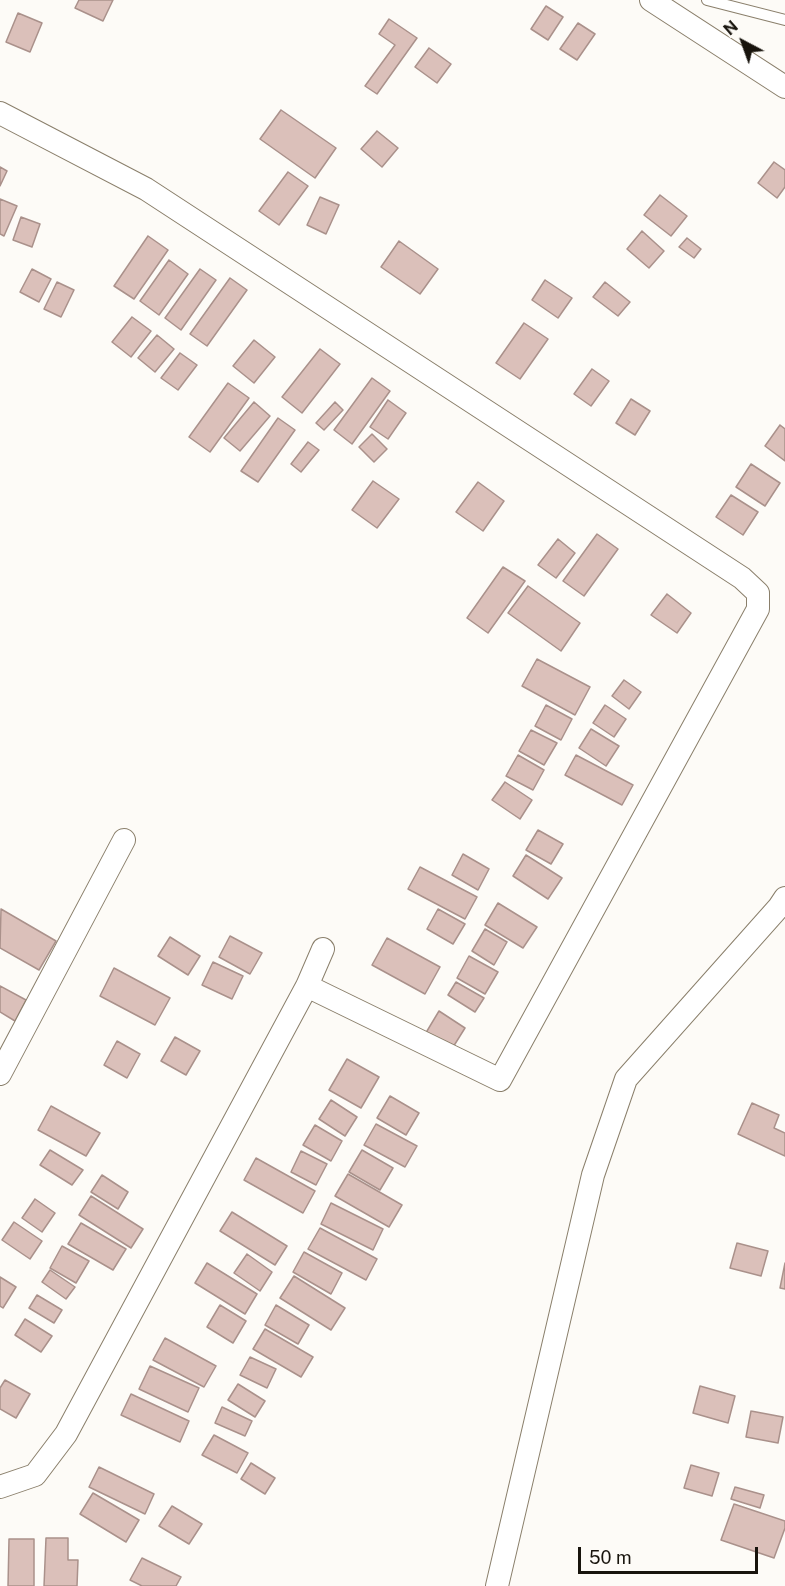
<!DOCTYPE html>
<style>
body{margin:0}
#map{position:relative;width:785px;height:1586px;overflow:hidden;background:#fdfbf7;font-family:"Public Sans",sans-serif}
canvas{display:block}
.north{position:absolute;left:713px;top:12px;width:60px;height:60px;-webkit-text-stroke:4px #fdfbf7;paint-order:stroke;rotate:319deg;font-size:16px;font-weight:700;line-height:24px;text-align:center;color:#18140d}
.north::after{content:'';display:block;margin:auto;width:21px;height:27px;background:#18140d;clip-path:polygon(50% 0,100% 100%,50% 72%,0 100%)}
.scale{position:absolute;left:578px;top:1547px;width:180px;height:27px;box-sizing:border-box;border:3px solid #18140d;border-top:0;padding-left:8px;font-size:18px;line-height:21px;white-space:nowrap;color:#18140d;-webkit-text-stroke:4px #fdfbf7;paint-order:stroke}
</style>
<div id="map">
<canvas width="785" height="1586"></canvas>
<div class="north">N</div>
<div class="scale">50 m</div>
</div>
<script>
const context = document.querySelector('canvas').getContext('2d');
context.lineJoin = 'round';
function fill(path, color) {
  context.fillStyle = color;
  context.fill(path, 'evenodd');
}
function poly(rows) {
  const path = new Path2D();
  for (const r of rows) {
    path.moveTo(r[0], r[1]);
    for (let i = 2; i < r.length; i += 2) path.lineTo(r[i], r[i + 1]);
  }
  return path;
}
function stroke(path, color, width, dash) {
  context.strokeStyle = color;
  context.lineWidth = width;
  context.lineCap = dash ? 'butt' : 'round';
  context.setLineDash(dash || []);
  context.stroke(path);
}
const building = poly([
 [79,0,113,0,103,21,75,8,79,0],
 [546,6,563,17,548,40,531,29,546,6],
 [18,13,42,23,30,52,6,42,18,13],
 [389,19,417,38,377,94,365,86,395,45,379,34,389,19],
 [578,23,595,34,577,60,560,49,578,23],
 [429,48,451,64,437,83,415,67,429,48],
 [281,110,336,148,315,178,260,139,281,110],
 [377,131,398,148,382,167,361,149,377,131],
 [774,162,785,170,785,187,777,198,758,183,774,162],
 [0,167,7,171,0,186,0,167],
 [288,172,308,186,279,225,259,211,288,172],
 [660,195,687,216,671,236,644,215,660,195],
 [320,197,339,205,326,234,307,225,320,197],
 [0,199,17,206,4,236,0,234,0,199],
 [21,217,40,224,32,247,13,240,21,217],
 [642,231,664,251,649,268,627,249,642,231],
 [148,236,168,250,134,299,114,286,148,236],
 [687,238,701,249,694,258,679,247,687,238],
 [399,241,438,269,420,294,381,267,399,241],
 [169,260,188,274,159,315,140,301,169,260],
 [32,269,51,279,39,302,20,292,32,269],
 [200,269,216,280,181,330,165,318,200,269],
 [230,278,247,290,207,346,190,334,230,278],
 [545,280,572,298,558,318,532,300,545,280],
 [57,282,74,290,61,317,44,309,57,282],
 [605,282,630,302,618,316,593,297,605,282],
 [132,317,151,331,131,357,112,342,132,317],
 [524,323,548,339,520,379,496,363,524,323],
 [157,335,174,349,155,372,138,358,157,335],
 [254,340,275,357,254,383,233,366,254,340],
 [320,349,340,364,302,413,282,397,320,349],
 [180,353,197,365,178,390,161,378,180,353],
 [592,369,609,381,591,406,574,394,592,369],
 [372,378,390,391,352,444,334,430,372,378],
 [228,383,249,398,210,452,189,437,228,383],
 [631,399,650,411,635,435,616,423,631,399],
 [388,400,406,413,388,439,370,427,388,400],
 [254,402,270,416,240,451,224,438,254,402],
 [335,402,343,410,324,430,316,423,335,402],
 [278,418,295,430,258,482,241,471,278,418],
 [780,425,785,429,785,461,765,446,780,425],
 [372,434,387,449,374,462,359,447,372,434],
 [308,442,319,450,301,472,291,464,308,442],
 [751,464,780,483,765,506,736,487,751,464],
 [373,481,399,499,377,528,352,510,373,481],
 [478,482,504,501,483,531,456,512,478,482],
 [731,495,758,512,743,535,716,517,731,495],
 [597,534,618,549,584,596,563,581,597,534],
 [558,539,575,553,556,578,538,565,558,539],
 [503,567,525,581,488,633,467,618,503,567],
 [528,586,580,623,561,651,508,613,528,586],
 [667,594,691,613,677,633,651,615,667,594],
 [537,659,590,687,575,715,522,686,537,659],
 [624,680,641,692,629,709,612,696,624,680],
 [546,705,572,719,561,740,535,726,546,705],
 [605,705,626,719,614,737,593,723,605,705],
 [591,729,619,746,606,766,579,748,591,729],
 [531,730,557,743,544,765,519,751,531,730],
 [518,755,544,770,533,790,506,776,518,755],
 [576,755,633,785,622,805,565,775,576,755],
 [505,782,532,800,520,819,492,800,505,782],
 [538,830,563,844,551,864,526,850,538,830],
 [463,854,489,869,478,890,452,875,463,854],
 [526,855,562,878,548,899,513,876,526,855],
 [420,867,477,897,465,919,408,889,420,867],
 [498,903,537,927,523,948,485,925,498,903],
 [1,909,56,941,39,970,0,948,1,909],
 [438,909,465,924,453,944,427,929,438,909],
 [485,929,507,942,494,965,472,951,485,929],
 [230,936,262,953,250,974,219,957,230,936],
 [170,937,200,956,188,975,158,956,170,937],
 [387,938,440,967,425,994,372,965,387,938],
 [469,956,498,972,485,994,457,978,469,956],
 [213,962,243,976,232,999,202,985,213,962],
 [114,968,170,998,155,1025,100,996,114,968],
 [456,982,484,998,475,1012,448,995,456,982],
 [0,986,26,1000,15,1021,0,1012,0,986],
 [439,1011,465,1028,450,1052,424,1036,439,1011],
 [175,1037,200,1051,186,1075,161,1061,175,1037],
 [117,1041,140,1054,127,1078,104,1065,117,1041],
 [347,1059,379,1077,361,1108,329,1090,347,1059],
 [390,1096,419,1113,406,1135,377,1118,390,1096],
 [331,1100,357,1117,345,1136,319,1119,331,1100],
 [752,1103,779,1115,774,1128,785,1133,785,1156,738,1134,752,1103],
 [51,1106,100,1133,86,1156,38,1130,51,1106],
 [376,1124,417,1146,405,1167,364,1145,376,1124],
 [315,1125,342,1141,331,1161,303,1145,315,1125],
 [50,1150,83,1170,72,1185,40,1165,50,1150],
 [362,1150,393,1168,380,1190,349,1172,362,1150],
 [301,1151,327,1164,316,1185,291,1172,301,1151],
 [256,1158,315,1191,303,1213,244,1180,256,1158],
 [348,1174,402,1205,389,1227,335,1196,348,1174],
 [102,1175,128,1192,118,1209,91,1192,102,1175],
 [91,1196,143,1229,131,1248,79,1215,91,1196],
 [35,1199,55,1213,42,1232,22,1218,35,1199],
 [331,1203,383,1229,373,1250,321,1224,331,1203],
 [232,1212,287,1246,275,1265,220,1231,232,1212],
 [14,1222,42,1241,30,1259,2,1240,14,1222],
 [81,1223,126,1249,113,1270,68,1244,81,1223],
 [320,1228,377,1259,366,1280,308,1249,320,1228],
 [737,1243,768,1251,761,1276,730,1268,737,1243],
 [62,1246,89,1261,76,1283,50,1268,62,1246],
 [304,1252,342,1273,331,1294,293,1272,304,1252],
 [247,1254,272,1272,260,1291,234,1273,247,1254],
 [207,1263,257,1294,245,1314,195,1283,207,1263],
 [785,1263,785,1289,780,1288,785,1263],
 [50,1270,75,1287,66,1299,42,1282,50,1270],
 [294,1276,345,1308,331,1330,280,1298,294,1276],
 [0,1277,16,1287,3,1308,0,1306,0,1277],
 [37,1295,62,1310,54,1323,29,1308,37,1295],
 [220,1305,246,1321,233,1343,207,1327,220,1305],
 [276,1305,309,1325,298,1344,265,1325,276,1305],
 [25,1319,52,1336,41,1352,15,1335,25,1319],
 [265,1329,313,1357,301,1377,253,1349,265,1329],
 [165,1338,216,1366,204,1387,153,1360,165,1338],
 [250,1357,276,1369,267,1388,240,1375,250,1357],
 [150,1366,199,1388,188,1412,139,1389,150,1366],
 [5,1380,30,1394,16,1418,0,1409,0,1388,5,1380],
 [238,1384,265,1401,255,1417,228,1400,238,1384],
 [700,1386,735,1396,728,1423,693,1413,700,1386],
 [131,1394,189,1421,180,1442,121,1415,131,1394],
 [222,1407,252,1421,245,1436,215,1423,222,1407],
 [751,1411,783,1417,778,1443,746,1437,751,1411],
 [214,1435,248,1453,237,1473,202,1455,214,1435],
 [251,1463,275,1478,265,1494,241,1479,251,1463],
 [691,1465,719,1473,712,1496,684,1488,691,1465],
 [99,1467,154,1494,145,1514,89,1487,99,1467],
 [735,1487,764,1495,760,1508,731,1499,735,1487],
 [93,1493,139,1520,126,1542,80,1514,93,1493],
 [734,1504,785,1521,785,1528,774,1558,721,1540,734,1504],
 [172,1506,202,1524,189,1544,159,1526,172,1506],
 [46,1538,68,1538,68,1560,78,1560,77,1586,44,1586,46,1538],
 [9,1539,34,1539,34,1586,8,1586,9,1539],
 [142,1558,181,1577,176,1586,142,1586,130,1580,142,1558]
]);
const service = poly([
 [707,0,785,20]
]);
const minor = poly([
 [651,0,785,87],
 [0,113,146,189,742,578,758,593,758,609,500,1080,307,986],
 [0,1074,124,840],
 [0,1487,35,1475,66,1434,307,986,323,949],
 [497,1586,593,1175,626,1079,779,907,785,898]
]);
fill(building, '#dbc0ba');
stroke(building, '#aa918b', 1.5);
stroke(service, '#8a7f6b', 12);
stroke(minor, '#8a7f6b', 24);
stroke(service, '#fff', 10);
stroke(minor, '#fff', 22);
</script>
